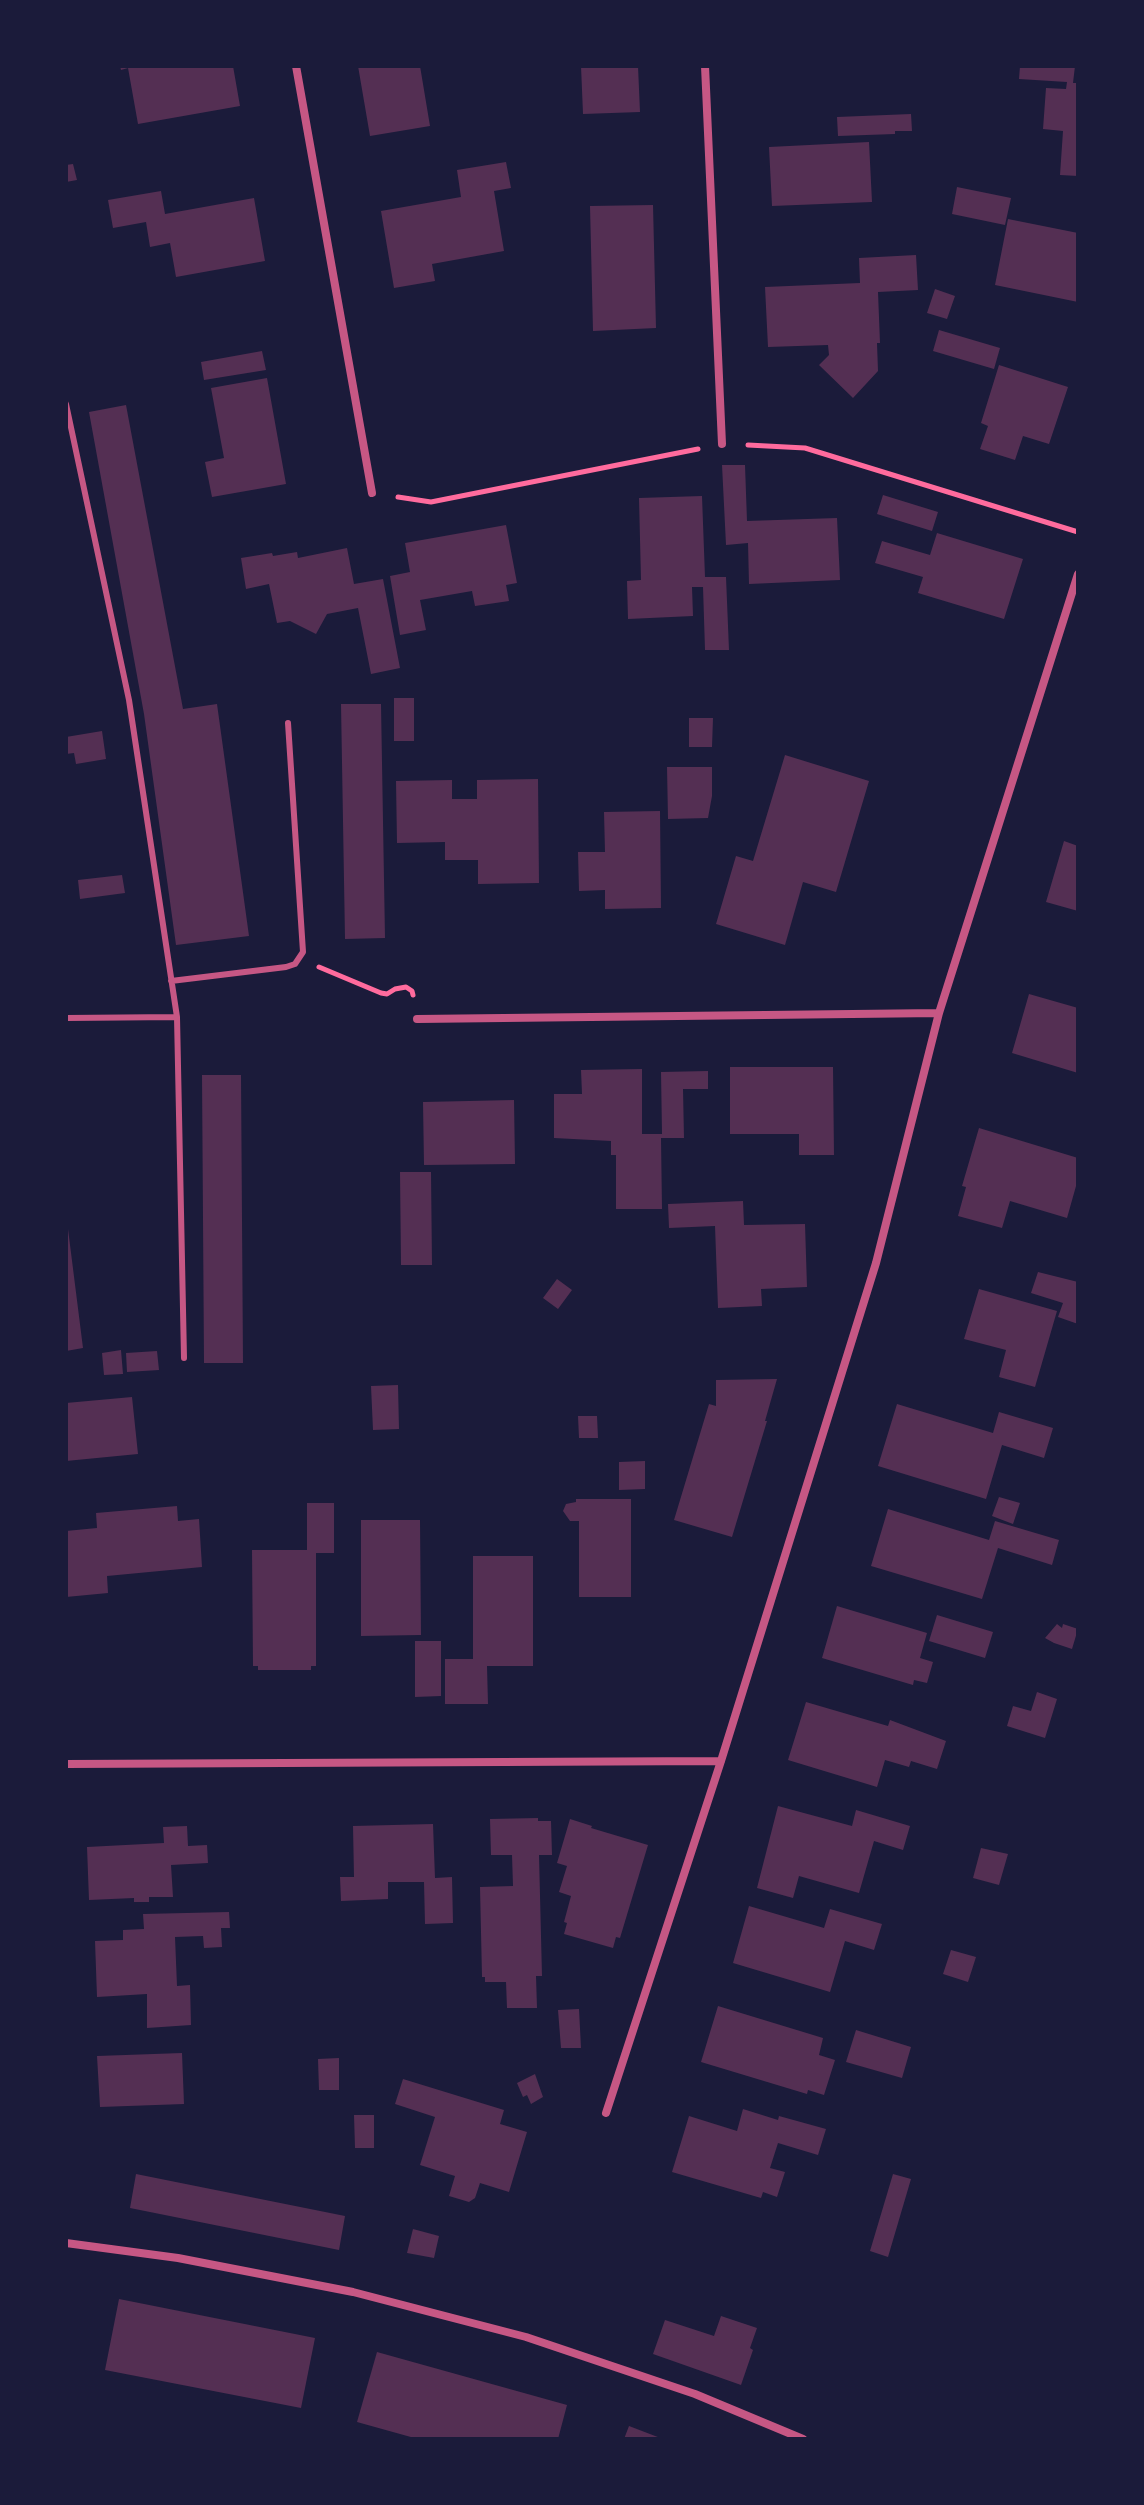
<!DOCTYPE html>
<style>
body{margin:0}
#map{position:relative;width:1144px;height:2505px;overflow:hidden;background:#1b1b3a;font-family:Overpass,sans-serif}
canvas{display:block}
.frame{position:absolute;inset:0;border:68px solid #1b1b3a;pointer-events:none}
</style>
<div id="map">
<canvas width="1144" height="2505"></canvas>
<div class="frame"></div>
</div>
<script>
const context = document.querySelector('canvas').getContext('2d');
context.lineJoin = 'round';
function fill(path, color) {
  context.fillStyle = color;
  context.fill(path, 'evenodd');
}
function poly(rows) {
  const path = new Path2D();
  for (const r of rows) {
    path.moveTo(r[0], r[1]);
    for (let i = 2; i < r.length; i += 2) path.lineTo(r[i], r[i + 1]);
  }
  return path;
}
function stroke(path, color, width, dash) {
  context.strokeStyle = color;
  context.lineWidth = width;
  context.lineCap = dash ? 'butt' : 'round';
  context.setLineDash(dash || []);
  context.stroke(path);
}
const building = poly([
 [120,66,233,66,240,106,138,124,128,68,121,70],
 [358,66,420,66,430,126,370,136],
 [581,66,638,66,640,112,583,114],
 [1020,66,1075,66,1073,83,1078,83,1078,176,1060,175,1063,131,1043,129,1046,88,1066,89,1067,82,1019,79],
 [911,114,912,131,895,131,895,134,838,136,837,117],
 [869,142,872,202,772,206,769,147],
 [506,162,511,188,494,191,504,251,432,264,435,281,394,288,381,211,461,197,457,170],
 [73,164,77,180,66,182,66,165],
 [957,187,1011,198,1005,225,952,214],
 [161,191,165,214,254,198,265,261,176,277,170,243,150,247,146,222,113,228,108,200],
 [653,205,656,328,593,331,590,206],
 [1008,219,1078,233,1078,302,995,285],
 [916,255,918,290,878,292,880,343,877,343,878,371,853,398,819,365,829,355,828,345,768,347,765,287,860,283,859,258],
 [935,289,955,296,947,319,927,313],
 [939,330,1000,348,994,369,933,351],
 [262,351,266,370,204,380,201,362],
 [999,365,1068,387,1049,444,1023,436,1015,460,980,449,988,426,981,423],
 [267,378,286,484,212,497,205,462,224,458,211,388],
 [126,405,183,709,217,704,249,936,176,945,144,714,89,412],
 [722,465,745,465,747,521,837,518,840,580,749,584,748,543,726,545],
 [883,495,938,512,932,531,877,514],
 [702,496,705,577,726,577,729,650,705,650,703,587,692,587,693,616,628,619,627,581,641,580,639,498],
 [506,525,517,583,506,585,509,601,475,606,472,591,420,600,426,630,400,635,390,576,410,572,405,543],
 [937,533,1023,559,1004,619,918,593,923,577,875,563,882,541,930,555],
 [347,548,354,584,383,579,400,668,371,674,358,608,327,614,316,634,290,621,277,623,269,584,246,589,241,558,272,553,273,556,297,552,298,558],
 [394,698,414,698,414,741,394,741],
 [341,704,381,704,385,938,345,939],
 [689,718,713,718,712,747,689,747],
 [102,731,106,759,76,764,74,753,66,754,66,737],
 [785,755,869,781,836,892,803,882,785,945,716,924,736,856,753,861],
 [667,767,712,767,712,796,708,818,668,819],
 [538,779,539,883,478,884,478,860,445,860,445,842,397,843,396,781,452,780,452,799,477,799,477,780],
 [660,811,661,908,605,909,605,890,579,891,578,852,605,852,604,812],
 [1064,841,1078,846,1078,911,1046,902],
 [122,875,125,893,80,899,78,880],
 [1029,994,1078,1008,1078,1073,1012,1053],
 [730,1067,833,1067,834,1155,799,1155,799,1134,730,1134],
 [642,1069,642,1134,662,1134,661,1072,708,1071,708,1089,683,1089,684,1138,661,1138,662,1209,616,1209,616,1155,611,1155,611,1141,554,1138,554,1094,582,1094,581,1070],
 [202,1075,241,1075,243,1363,204,1363],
 [514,1100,515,1164,424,1165,423,1102],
 [979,1128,1078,1158,1078,1179,1067,1218,1010,1201,1002,1228,958,1216,966,1187,962,1186],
 [400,1172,431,1172,432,1265,401,1265],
 [743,1201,744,1225,805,1224,807,1287,761,1289,762,1306,718,1308,715,1226,669,1228,668,1204],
 [66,1229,68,1229,83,1348,66,1351],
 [1038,1272,1078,1282,1078,1324,1058,1317,1063,1303,1031,1293],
 [557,1279,572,1290,558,1309,543,1298],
 [979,1289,1057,1311,1035,1387,999,1377,1006,1350,964,1339],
 [121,1350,123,1374,104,1375,102,1353],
 [157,1351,159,1370,127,1372,126,1353],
 [777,1379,765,1421,767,1421,732,1537,674,1520,709,1404,716,1406,716,1380],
 [398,1385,399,1429,373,1430,371,1386],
 [132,1397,138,1454,66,1461,66,1403],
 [897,1404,993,1433,999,1412,1053,1428,1044,1458,1002,1445,986,1499,878,1466],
 [578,1416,597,1416,598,1438,579,1438],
 [645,1461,645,1489,619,1490,619,1462],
 [999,1497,1020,1503,1013,1524,992,1516],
 [576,1499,631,1499,631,1597,579,1597,579,1521,570,1521,563,1511,566,1504,576,1502],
 [307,1503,334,1503,334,1553,316,1553,316,1666,311,1666,311,1670,258,1670,258,1666,253,1666,252,1550,307,1550],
 [177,1506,178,1521,199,1519,202,1567,107,1576,108,1593,66,1597,66,1531,97,1528,96,1513],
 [888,1509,989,1540,995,1521,1059,1540,1052,1565,998,1548,982,1599,871,1566],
 [361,1520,420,1520,421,1635,361,1636],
 [473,1556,533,1556,533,1666,487,1666,488,1704,445,1704,445,1659,473,1659],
 [837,1606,927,1633,920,1658,933,1662,927,1683,914,1680,913,1685,822,1658],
 [937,1615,993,1632,985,1658,929,1641],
 [1057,1624,1062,1628,1063,1624,1078,1629,1072,1649,1054,1643,1045,1638],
 [415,1641,441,1641,441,1696,415,1697],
 [1037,1692,1057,1699,1045,1738,1007,1726,1013,1706,1031,1711],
 [806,1702,888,1726,890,1720,946,1741,937,1769,911,1761,909,1767,885,1760,877,1787,788,1760],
 [778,1806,852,1826,856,1810,910,1826,903,1850,874,1841,859,1893,799,1876,793,1898,757,1888],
 [538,1818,538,1821,551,1821,552,1855,539,1855,542,1976,536,1976,537,2008,507,2008,506,1982,485,1982,485,1977,482,1977,480,1887,513,1886,512,1855,491,1855,490,1819],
 [570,1819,592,1826,591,1828,648,1845,620,1938,616,1937,613,1948,564,1934,567,1923,564,1922,571,1896,559,1892,567,1866,557,1863],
 [433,1824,435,1878,452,1877,453,1923,425,1924,424,1882,388,1882,388,1899,341,1901,340,1877,354,1877,353,1826],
 [187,1826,188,1846,207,1845,208,1863,171,1865,173,1897,149,1897,149,1902,134,1902,134,1898,89,1900,87,1847,164,1843,163,1827],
 [981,1848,1008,1854,999,1885,973,1878],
 [749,1906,824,1928,830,1909,882,1924,874,1950,845,1941,830,1992,733,1963],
 [229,1912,230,1928,221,1928,222,1947,204,1948,203,1936,175,1937,177,1986,190,1985,191,2025,147,2028,147,1994,97,1997,95,1941,123,1940,123,1930,144,1929,143,1914],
 [951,1950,976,1957,968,1982,943,1974],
 [718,2006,823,2038,819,2055,835,2060,824,2095,808,2090,807,2094,701,2062],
 [579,2009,581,2048,561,2048,558,2010],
 [856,2030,911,2047,902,2078,846,2062],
 [182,2053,184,2104,100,2107,97,2056],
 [339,2058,339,2090,319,2090,318,2059],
 [535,2074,543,2097,531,2104,527,2095,523,2097,517,2083],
 [403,2079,504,2110,500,2124,527,2132,509,2192,480,2183,475,2198,469,2202,449,2196,455,2176,420,2165,435,2117,395,2104],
 [743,2109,778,2120,779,2116,826,2129,818,2155,778,2143,770,2168,785,2172,777,2197,763,2192,761,2198,672,2172,689,2116,737,2131],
 [354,2115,374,2115,374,2148,355,2148],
 [136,2174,345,2216,339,2250,130,2208],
 [893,2174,911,2179,888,2257,870,2251],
 [413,2229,439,2236,434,2258,407,2253],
 [119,2299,315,2338,301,2408,105,2370],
 [721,2316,757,2328,750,2348,753,2350,741,2385,653,2354,665,2320,714,2336],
 [377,2352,567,2405,558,2439,418,2439,357,2422],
 [629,2426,663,2439,624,2439]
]);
const path = poly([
 [748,445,805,448,1078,532],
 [398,497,431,502,698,449],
 [319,967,381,993,387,994,395,989,406,987,412,991,413,995]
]);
const service = poly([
 [66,404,129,700,177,1017],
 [171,981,286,967,295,964,303,952,288,723],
 [66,1018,177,1017,184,1358]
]);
const minor = poly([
 [296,66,372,493],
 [705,66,722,444],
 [417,1019,939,1013],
 [66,1764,721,1761],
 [606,2113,721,1761,876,1263,939,1013,1078,574],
 [66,2243,178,2258,353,2292,526,2337,695,2394,803,2439]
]);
fill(building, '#542f53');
stroke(path, '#ff6b9d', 5);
stroke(service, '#c65784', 6);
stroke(minor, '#c65784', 8);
</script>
